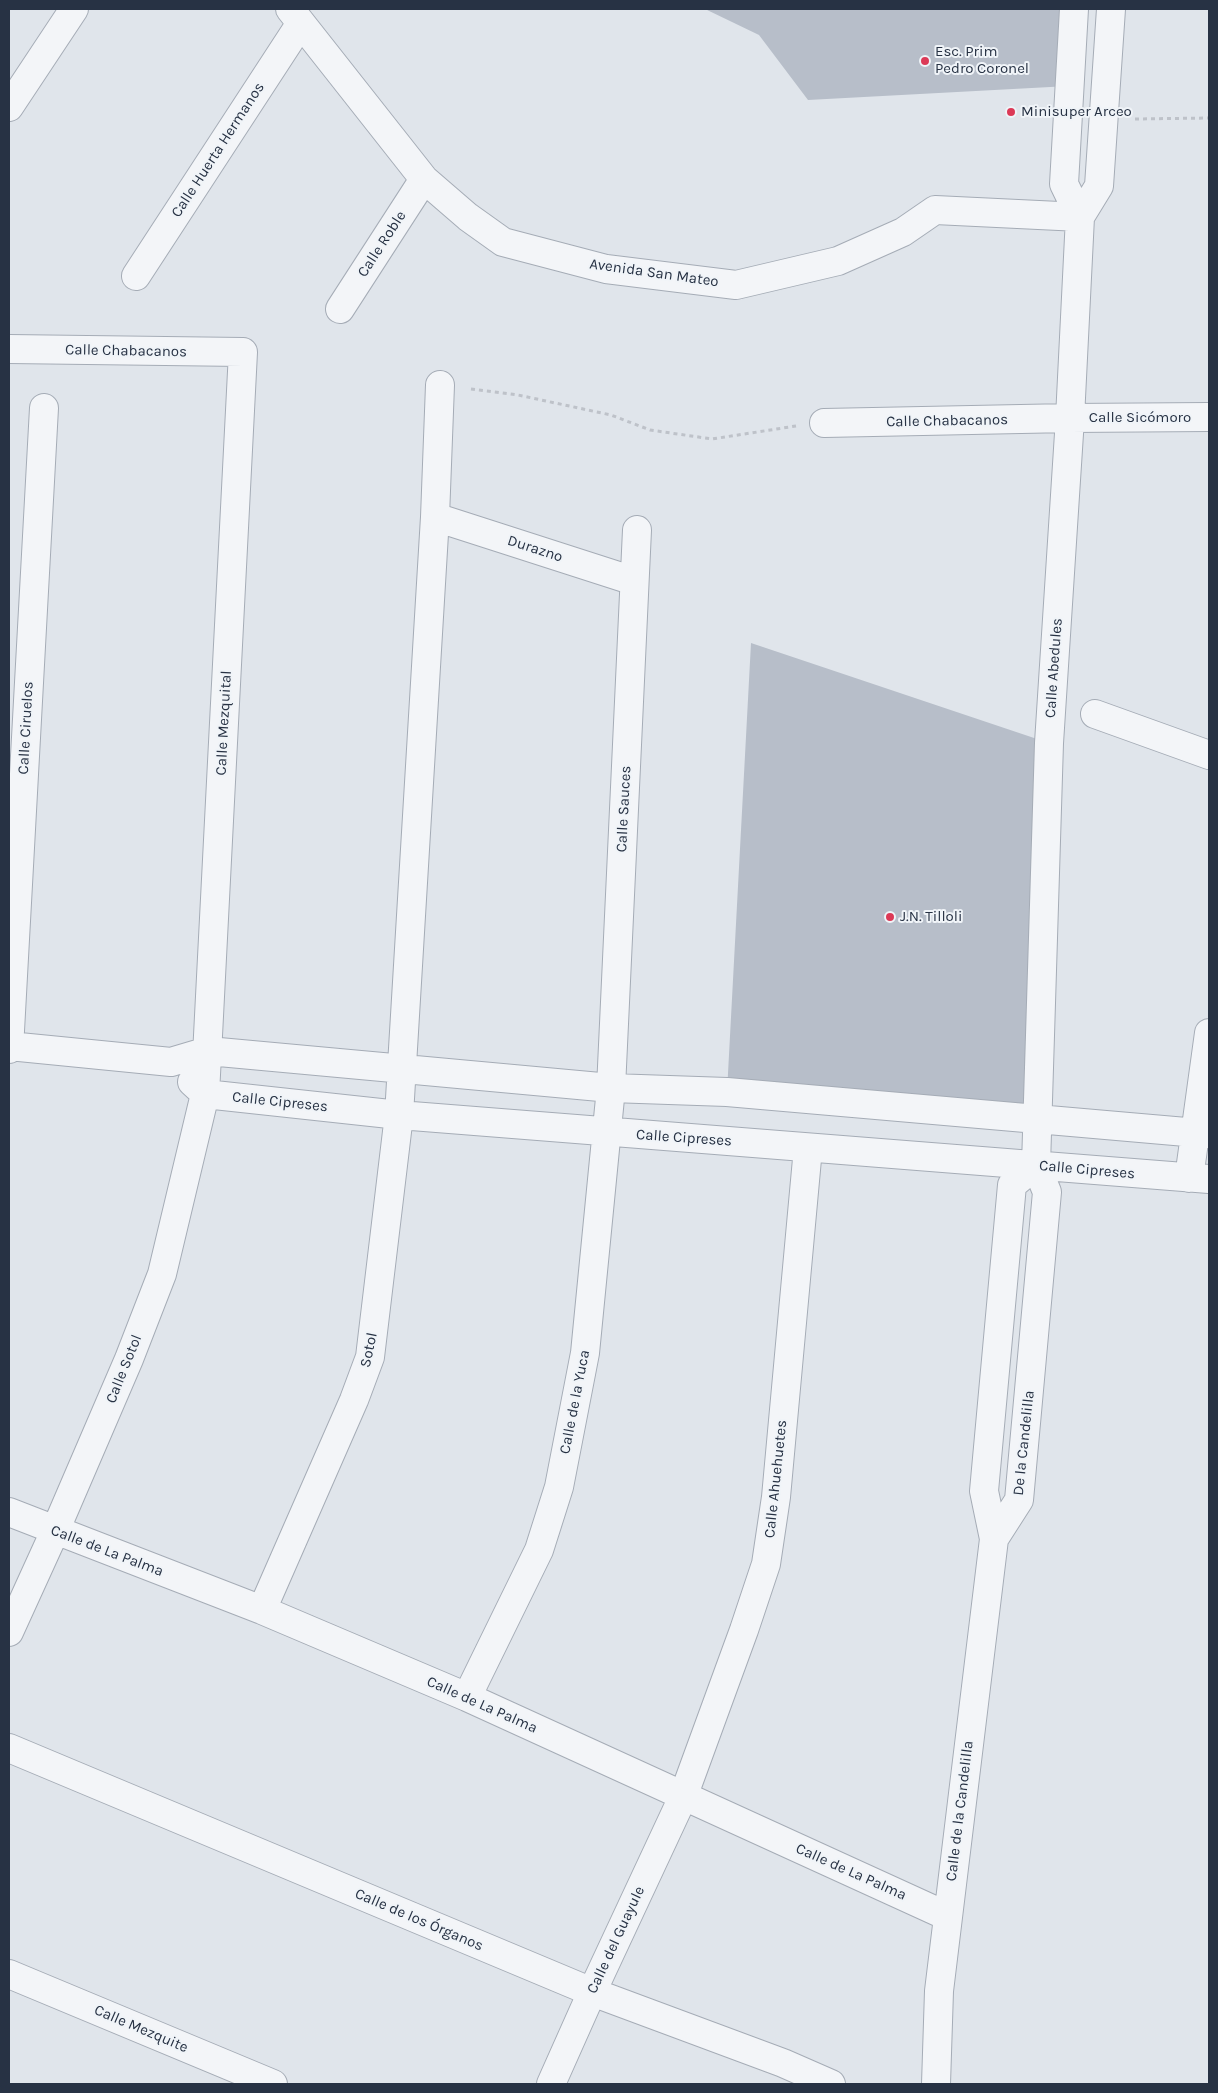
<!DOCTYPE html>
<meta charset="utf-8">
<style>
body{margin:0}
#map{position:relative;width:1218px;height:2093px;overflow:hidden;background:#e0e5eb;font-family:Karla,sans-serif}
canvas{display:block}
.frame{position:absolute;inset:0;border:10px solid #273244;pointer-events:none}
</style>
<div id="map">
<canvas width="1218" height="2093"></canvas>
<div class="frame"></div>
</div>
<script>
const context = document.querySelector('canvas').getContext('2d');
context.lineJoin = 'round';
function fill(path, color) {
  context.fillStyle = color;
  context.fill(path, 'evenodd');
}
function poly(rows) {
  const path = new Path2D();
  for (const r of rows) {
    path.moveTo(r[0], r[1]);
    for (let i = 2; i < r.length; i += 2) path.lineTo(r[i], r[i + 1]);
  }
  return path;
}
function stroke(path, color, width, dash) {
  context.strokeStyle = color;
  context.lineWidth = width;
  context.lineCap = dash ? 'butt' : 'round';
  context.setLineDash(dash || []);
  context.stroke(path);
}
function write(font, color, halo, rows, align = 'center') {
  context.font = font + ' Karla,sans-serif';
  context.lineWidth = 4;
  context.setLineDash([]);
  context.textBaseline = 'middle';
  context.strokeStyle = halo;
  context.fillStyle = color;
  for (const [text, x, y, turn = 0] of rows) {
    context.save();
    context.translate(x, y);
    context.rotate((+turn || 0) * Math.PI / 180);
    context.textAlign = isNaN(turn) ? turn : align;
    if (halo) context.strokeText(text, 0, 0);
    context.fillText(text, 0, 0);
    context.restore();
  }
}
const building = poly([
 [705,9,1074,9,1069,86,808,100,759,35],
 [751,643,1049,743,1039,1119,727,1092]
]);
const path = poly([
 [1135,119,1209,118],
 [471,389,518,395,611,415,650,430,712,439,796,426]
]);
const street = poly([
 [290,9,424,179,468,217,503,242,606,269,736,285,838,261,903,232,935,210,1080,217],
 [9,107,74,9],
 [1080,217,1099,186,1111,9],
 [136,276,301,23],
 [340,309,424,179],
 [9,349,243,352,205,1094,162,1274,129,1359,55,1531,9,1632],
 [824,423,1070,418,1209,417],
 [435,517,634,581],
 [1095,714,1209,755],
 [9,1046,171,1062,208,1051,611,1088,727,1092,1209,1134],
 [9,1049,44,408],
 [192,1082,205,1094,399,1115,1209,1179],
 [1189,1178,1209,1033],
 [9,1512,262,1610,467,1697,947,1916],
 [994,1539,1019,1500,1047,1192,1036,1165,1049,743,1070,418,1080,217,1064,184,1074,9],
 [262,1610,354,1400,370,1357,399,1115,435,517,440,385],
 [467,1697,539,1550,559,1487,585,1353,611,1088,637,530],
 [9,1748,592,1992,783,2063,831,2084],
 [9,1974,273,2084],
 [551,2084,592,1992,683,1797,744,1630,766,1564,776,1497,808,1148],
 [936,2084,939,1991,994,1539,984,1491,1012,1185,1036,1165]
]);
const markers = [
 [925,61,5,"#dc3956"],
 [1011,112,5,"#dc3956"],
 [890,917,5,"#dc3956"]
];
const poiNames = [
 ["Esc. Prim",935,52],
 ["Pedro Coronel",935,69],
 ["Minisuper Arceo",1021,112],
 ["J.N. Tilloli",900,917]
];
const streetNames = [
 ["Calle Huerta Hermanos",218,150,-57],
 ["Calle Roble",382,244,-57],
 ["Avenida San Mateo",654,273,8],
 ["Calle Chabacanos",126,351,1],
 ["Calle Sicómoro",1140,418],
 ["Calle Chabacanos",947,421,-1],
 ["Durazno",535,549,18],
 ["Calle Abedules",1054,668,-86],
 ["Calle Mezquital",224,723,-87],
 ["Calle Ciruelos",26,728,-87],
 ["Calle Sauces",624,809,-87],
 ["Calle Cipreses",280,1102,6],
 ["Calle Cipreses",684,1138,4],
 ["Calle Cipreses",1087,1170,5],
 ["Sotol",369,1350,-78],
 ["Calle Sotol",124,1369,-68],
 ["Calle de la Yuca",575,1402,-79],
 ["De la Candelilla",1024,1443,-84],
 ["Calle Ahuehuetes",776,1479,-84],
 ["Calle de La Palma",107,1551,21],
 ["Calle de La Palma",482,1705,24],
 ["Calle de la Candelilla",960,1811,-83],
 ["Calle de La Palma",851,1872,24],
 ["Calle de los Órganos",419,1920,23],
 ["Calle del Guayule",616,1940,-65],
 ["Calle Mezquite",141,2029,23]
];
fill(building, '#b7bec9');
stroke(street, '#a5acb6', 30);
stroke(path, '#bec2c9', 3, [4, 4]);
stroke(street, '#f3f5f8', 28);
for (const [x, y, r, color] of markers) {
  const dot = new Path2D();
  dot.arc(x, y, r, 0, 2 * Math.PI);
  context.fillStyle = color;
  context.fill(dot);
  stroke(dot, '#f0f4f8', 2);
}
write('15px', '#273244', '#f0f4f8', poiNames, 'left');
write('15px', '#273244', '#f0f4f8', streetNames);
</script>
